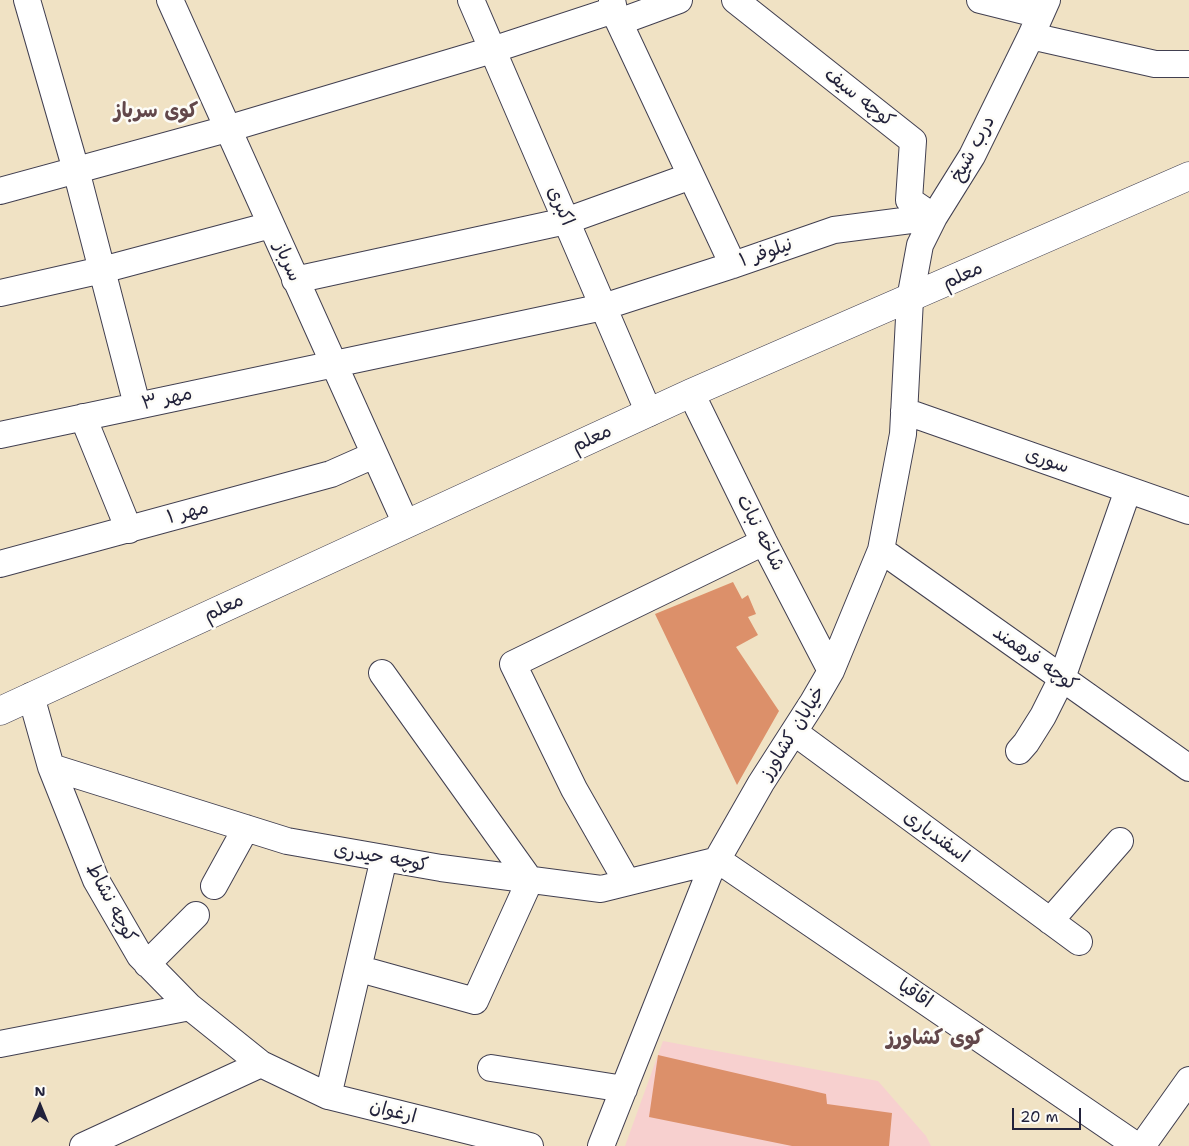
<!DOCTYPE html>
<meta charset="utf-8">
<style>
body{margin:0}
#map{position:relative;width:1189px;height:1146px;overflow:hidden;background:#f0e2c4;font-family:"Shantell Sans",sans-serif}
canvas{display:block}
.north{position:absolute;left:15px;top:1081px;width:50px;height:50px;-webkit-text-stroke:4px #fdfcf7;paint-order:stroke;rotate:0deg;font-size:14px;font-weight:700;line-height:20px;text-align:center;color:#22223b}
.north::after{content:'';display:block;margin:auto;width:18px;height:22px;background:#22223b;clip-path:polygon(50% 0,100% 100%,50% 72%,0 100%)}
.scale{position:absolute;left:1012px;top:1108px;width:69px;height:22px;box-sizing:border-box;border:2px solid #22223b;border-top:0;padding-left:6px;font-size:15px;line-height:18px;white-space:nowrap;color:#22223b;-webkit-text-stroke:4px #fdfcf7;paint-order:stroke}
</style>
<div id="map">
<canvas width="1189" height="1146"></canvas>
<div class="north">N</div>
<div class="scale">20 m</div>
</div>
<script>
const context = document.querySelector('canvas').getContext('2d');
context.lineJoin = 'round';
function fill(path, color) {
  context.fillStyle = color;
  context.fill(path, 'evenodd');
}
function poly(rows) {
  const path = new Path2D();
  for (const r of rows) {
    path.moveTo(r[0], r[1]);
    for (let i = 2; i < r.length; i += 2) path.lineTo(r[i], r[i + 1]);
  }
  return path;
}
function stroke(path, color, width, dash) {
  context.strokeStyle = color;
  context.lineWidth = width;
  context.lineCap = dash ? 'butt' : 'round';
  context.setLineDash(dash || []);
  context.stroke(path);
}
function write(font, color, halo, rows, align = 'center') {
  context.font = font + ' "Shantell Sans","Playpen Sans Arabic",sans-serif';
  context.lineWidth = 5;
  context.setLineDash([]);
  context.textBaseline = 'middle';
  context.strokeStyle = halo;
  context.fillStyle = color;
  for (const [text, x, y, turn = 0] of rows) {
    context.save();
    context.translate(x, y);
    context.rotate((+turn || 0) * Math.PI / 180);
    context.textAlign = isNaN(turn) ? turn : align;
    if (halo) context.strokeText(text, 0, 0);
    context.fillText(text, 0, 0);
    context.restore();
  }
}
const built = poly([
 [663,1041,878,1081,926,1136,931,1146,625,1146]
]);
const building = poly([
 [733,582,742,599,748,595,756,614,748,617,758,635,736,647,779,711,737,785,655,614],
 [658,1055,826,1094,827,1104,892,1113,889,1146,792,1146,649,1117]
]);
const minor = poly([
 [27,0,76,170,137,405],
 [170,0,406,524],
 [471,0,649,413],
 [612,0,614,10,619,22,733,265],
 [735,0,913,141,909,200,934,217],
 [980,0,1040,15],
 [619,22,679,0],
 [1031,36,1155,64,1189,64],
 [0,191,227,129,492,50,614,10],
 [295,280,566,221,691,176],
 [0,293,102,270,271,225],
 [691,393,764,542,831,671],
 [904,411,1189,511],
 [83,417,129,530],
 [0,435,603,307,733,265,834,230,934,217],
 [881,550,1189,768],
 [0,564,331,474,374,455],
 [31,696,51,767,96,880,140,956,190,1007,261,1064,328,1096,530,1146],
 [794,732,1079,942],
 [1019,751,1026,743,1043,716,1062,678,1128,490],
 [51,767,287,841,441,868,601,889,718,860,1137,1146],
 [627,882,574,789,513,664,764,542],
 [214,886,246,828],
 [1050,921,1120,841],
 [147,964,196,915],
 [360,969,475,1001,530,880,382,673],
 [0,1044,190,1007],
 [491,1068,624,1089],
 [328,1096,384,858],
 [83,1146,261,1064],
 [601,1146,709,874,761,783,813,702,831,671,881,550,903,434,910,299,920,245,934,217,972,156,1031,36,1047,0],
 [1142,1146,1189,1080]
]);
const major = poly([
 [0,711,691,393,1189,176]
]);
const streetNames = [
 ["کوچه سیف",859,98,38],
 ["درب شیخ",973,149,-61],
 ["اکبری",560,206,67],
 ["نیلوفر ۱",766,253,-19],
 ["سرباز",287,262,66],
 ["معلم",963,276,-24],
 ["مهر ۳",167,399,-12],
 ["معلم",592,439,-25],
 ["سوری",1047,461,19],
 ["مهر ۱",188,513,-15],
 ["شاخه نبات",760,533,63],
 ["معلم",224,608,-25],
 ["کوچه فرهمند",1035,659,35],
 ["خیابان کشاورز",793,733,-58],
 ["اسفندیاری",936,837,36],
 ["کوچه حیدری",381,858,10],
 ["کوچه نشاط",111,903,62],
 ["اقاقیا",915,994,34],
 ["ارغوان",393,1112,14]
];
const neighbourhoodNames = [
 ["کوی سرباز",156,112],
 ["کوی کشاورز",935,1039]
];
fill(built, '#f7d0cf');
fill(building, '#dc906a');
stroke(minor, '#413f50', 28);
stroke(major, '#413f50', 29);
stroke(minor, '#fff', 26);
stroke(major, '#fff', 28);
write('19px', '#22223b', '#fdfcf7', streetNames);
write('bold 20px', '#63484b', '#fdfcf7', neighbourhoodNames);
</script>
